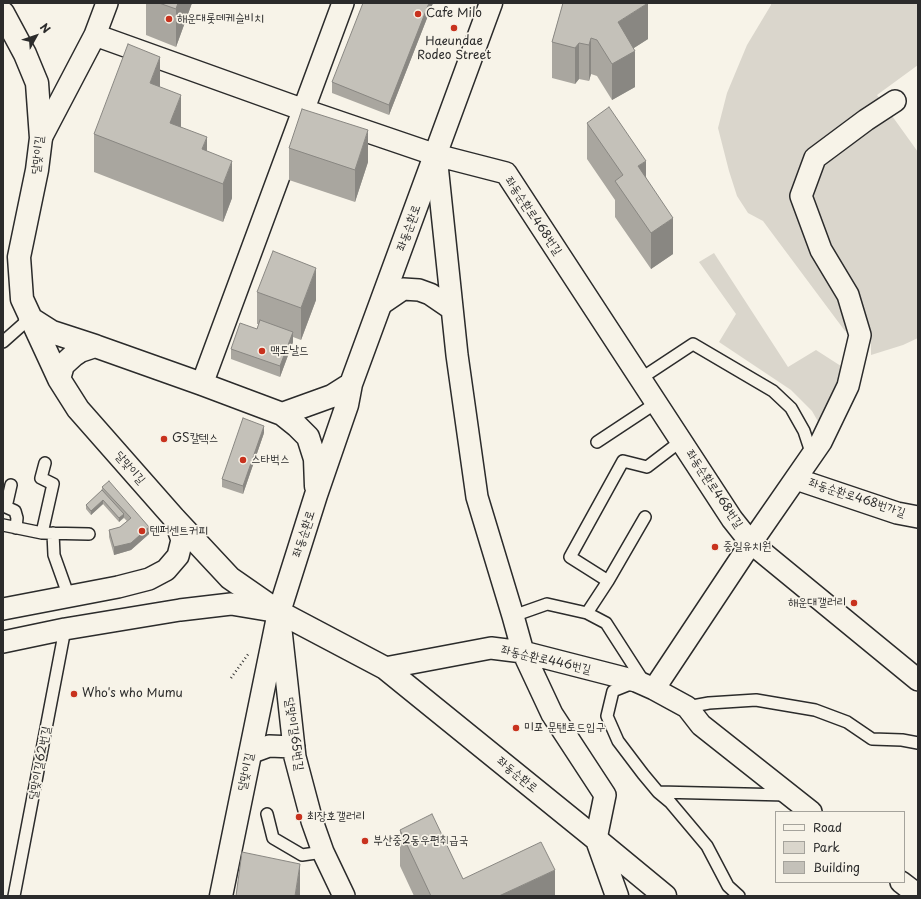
<!DOCTYPE html>
<meta charset="utf-8">
<style>
body{margin:0}
#map{position:relative;width:921px;height:899px;overflow:hidden;background:#f7f3e8;font-family:"Playpen Sans",sans-serif}
canvas{display:block}
.frame{position:absolute;inset:0;border:4px solid #2b2b2b;pointer-events:none}
.legend{position:absolute;left:775px;top:811px;width:130px;height:72px;box-sizing:border-box;background:#f7f3e8;border:1px solid #a5a39c;margin:0;padding:5px 7px;list-style:none;font-size:12px;color:#2b2b2b}
.legend li{display:flex;align-items:center;gap:8px;height:20px}
.legend b{width:20px;border:1px solid #a5a39c}
.north{position:absolute;left:16px;top:16px;width:40px;height:40px;-webkit-text-stroke:3px #f7f3e8;paint-order:stroke;rotate:50deg;font-size:11px;font-weight:700;line-height:16px;text-align:center;color:#2b2b2b}
.north::after{content:'';display:block;margin:auto;width:14px;height:18px;background:#2b2b2b;clip-path:polygon(50% 0,100% 100%,50% 72%,0 100%)}
</style>
<div id="map">
<canvas width="921" height="899"></canvas>
<div class="frame"></div>
<ul class="legend">
<li><b style="height:5px;background:#f7f3e8"></b>Road</li>
<li><b style="height:11px;background:#dad6cc"></b>Park</li>
<li><b style="height:11px;background:#c4c1b9"></b>Building</li>
</ul>
<div class="north">N</div>
</div>
<script>
const context = document.querySelector('canvas').getContext('2d');
context.lineJoin = 'round';
function fill(path, color) {
  context.fillStyle = color;
  context.fill(path, 'evenodd');
}
function poly(rows) {
  const path = new Path2D();
  for (const r of rows) {
    path.moveTo(r[0], r[1]);
    for (let i = 2; i < r.length; i += 2) path.lineTo(r[i], r[i + 1]);
  }
  return path;
}
function stroke(path, color, width, dash) {
  context.strokeStyle = color;
  context.lineWidth = width;
  context.lineCap = dash ? 'butt' : 'round';
  context.setLineDash(dash || []);
  context.stroke(path);
}
function write(font, color, halo, rows, align = 'center') {
  context.font = font + ' "Playpen Sans","Poor Story",sans-serif';
  context.lineWidth = 3.5;
  context.setLineDash([]);
  context.textBaseline = 'middle';
  context.strokeStyle = halo;
  context.fillStyle = color;
  for (const [text, x, y, turn = 0] of rows) {
    context.save();
    context.translate(x, y);
    context.rotate((+turn || 0) * Math.PI / 180);
    context.textAlign = isNaN(turn) ? turn : align;
    if (halo) context.strokeText(text, 0, 0);
    context.fillText(text, 0, 0);
    context.restore();
  }
}
const green = poly([
 [771,3,918,3,918,65,877,95,918,152,918,338,903,345,871,355,871,334,845,331,763,221,748,213,737,196,729,171,718,128,727,93,747,45,771,5],
 [714,253,788,367,816,350,844,368,820,425,812,411,791,390,719,342,736,314,699,262]
]);
const path = poly([
 [231,678,249,653]
]);
const lane = poly([
 [3,342,30,318],
 [640,379,693,344,773,391,791,408,804,431,812,455],
 [597,442,656,403],
 [11,485,6,507,15,511,17,518,16,528],
 [3,525,42,533,89,534],
 [42,533,53,484,41,478,45,463],
 [53,533,54,555,69,597],
 [608,581,570,557,623,461,647,467,681,441],
 [513,616,547,604,587,613],
 [644,682,606,623,587,613,608,581,645,517],
 [633,683,613,691,607,716,618,741,643,774,658,792,670,802,707,846,728,886,739,896],
 [687,707,709,703,756,700,815,710,847,722,872,739,902,740,918,743],
 [658,792,787,795],
 [267,814,273,838,302,855,323,852],
 [14,896,65,629]
]);
const street = poly([
 [95,35,304,110,436,155,506,173,732,519,751,543,918,680],
 [41,138,95,35,107,3],
 [436,155,457,355,477,497,513,616,523,652,552,714,605,795,596,839],
 [381,304,403,289,419,290,430,294,452,309],
 [202,384,343,3],
 [796,479,897,513,918,517],
 [3,609,118,587,149,579,166,570,178,556,182,540,174,518],
 [3,642,65,629,180,610,231,604,279,612,295,757,312,821,323,852,344,896],
 [385,668,491,648,523,652,636,681,654,689,687,707,701,725,811,812],
 [654,689,751,543,821,442,848,386,860,335,848,295,821,250,801,196,815,158,866,120,895,101],
 [250,753,269,746,294,747],
 [901,882,918,895]
]);
const secondary = poly([
 [3,13,25,54,37,83,41,138,37,170,19,257,22,299,59,379,78,409,174,518,230,578,279,612,385,668,596,839,665,896],
 [30,318,52,332,95,346],
 [59,379,63,365,74,355,80,351,95,346,202,384,282,414,297,426,308,437,315,459,316,486],
 [282,414,332,396,351,384],
 [597,840,617,896],
 [221,896,279,612,316,495,347,405,351,384,491,3]
]);
const wall = poly([
 [146,3,192,3,176,47,146,35],
 [433,3,389,115,332,93,332,82],
 [563,3,648,39,634,48,635,87,612,100,597,76,591,74,589,81,579,79,575,84,552,78,552,42],
 [160,87,181,127,207,151,232,198,223,222,94,172,94,134],
 [587,123,646,177,673,254,651,269,615,217,615,200,587,159],
 [289,148,368,162,355,202,289,180],
 [257,292,316,300,301,340,293,337,293,342,280,377,231,359,231,349,257,329,259,324,257,324],
 [264,433,243,494,222,487,222,479],
 [102,487,149,534,131,550,114,555,109,537,109,530,120,527,127,521,124,518,119,522,103,504,91,515,86,509,86,505,102,490],
 [400,830,463,879,555,896,414,896,400,866]
]);
const shadedWall = poly([
 [178,3,192,3,176,47,176,9],
 [429,3,433,3,389,115,389,105],
 [648,3,648,39,618,58,618,22],
 [591,38,591,74,589,81,589,45],
 [579,43,579,79,575,84,575,48],
 [635,51,635,87,612,100,612,64],
 [160,57,160,94,150,83],
 [181,95,181,132,170,123],
 [368,130,368,162,355,202,355,170],
 [207,137,207,175,202,149],
 [232,161,232,198,223,222,223,184],
 [646,161,646,197,638,166],
 [673,218,673,254,651,269,651,233],
 [316,268,316,300,301,340,301,308],
 [293,332,293,342,280,377,280,366],
 [264,426,264,433,243,494,243,486],
 [103,500,103,504,91,515,91,511],
 [124,514,124,517,119,522,119,518],
 [149,527,149,534,131,550,114,555,114,547],
 [300,864,300,896,295,896],
 [555,870,555,896,499,896]
]);
const building = poly([
 [159,3,178,3,176,9,159,3],
 [363,3,429,3,389,105,332,82,363,3],
 [563,3,648,3,618,22,635,51,612,64,597,40,591,38,589,45,579,43,575,48,552,42,563,3],
 [128,44,160,57,150,83,181,95,170,123,207,137,202,149,232,161,223,184,94,134,128,44],
 [609,107,646,161,638,166,673,218,651,233,615,181,623,175,587,123,609,107],
 [302,109,368,130,355,170,289,148,302,109],
 [273,251,316,268,301,308,257,292,273,251],
 [260,320,293,332,280,366,231,349,240,323,257,329,260,320],
 [243,418,264,426,243,486,222,479,243,418],
 [109,481,149,527,131,543,114,547,109,530,120,527,131,518,102,487,109,481],
 [102,490,124,514,119,518,103,500,91,511,86,505,102,490],
 [432,814,463,879,541,842,555,870,499,896,431,896,400,830,432,814],
 [242,852,300,864,295,896,236,896,242,852]
]);
const markers = [
 [418,14,4,"#c8321e"],
 [169,19,4,"#c8321e"],
 [454,28,4,"#c8321e"],
 [262,351,4,"#c8321e"],
 [164,439,4,"#c8321e"],
 [243,460,4,"#c8321e"],
 [142,531,4,"#c8321e"],
 [715,547,4,"#c8321e"],
 [854,603,4,"#c8321e"],
 [74,694,4,"#c8321e"],
 [516,728,4,"#c8321e"],
 [299,817,4,"#c8321e"],
 [365,841,4,"#c8321e"]
];
const poiNames = [
 ["Cafe Milo",426,14],
 ["해운대롯데케슬비치",177,19],
 ["Haeundae",454,42,"center"],
 ["Rodeo Street",454,56,"center"],
 ["맥도날드",270,351],
 ["GS칼텍스",172,439],
 ["스타벅스",251,460],
 ["텐퍼센트커피",150,531],
 ["중일유치원",723,547],
 ["해운대갤러리",846,603,"right"],
 ["Who's who Mumu",82,694],
 ["미포 문탠로드입구",524,728],
 ["최장호갤러리",307,817],
 ["부산중2동우편취급국",373,841]
];
const streetNames = [
 ["달맞이길",38,155,-84],
 ["좌동순환로468번길",533,216,56],
 ["좌동순환로",409,228,-70],
 ["달맞이길",130,468,49],
 ["좌동순환로468번길",714,489,56],
 ["좌동순환로468번가길",857,498,18],
 ["좌동순환로",304,534,-72],
 ["좌동순환로446번길",546,660,13],
 ["달맞이길65번길",294,734,82],
 ["달맞이길62번길",40,763,-79],
 ["달맞이길",246,772,-78],
 ["좌동순환로",517,775,39]
];
fill(green, '#dad6cc');
stroke(lane, '#2b2b2b', 14);
stroke(street, '#2b2b2b', 24);
stroke(secondary, '#2b2b2b', 25);
stroke(path, '#2b2b2b', 2.5, [1, 3]);
stroke(lane, '#f7f3e8', 11);
stroke(street, '#f7f3e8', 21);
stroke(secondary, '#f7f3e8', 22);
fill(wall, '#a9a69f');
fill(shadedWall, '#898782');
fill(building, '#c4c1b9');
stroke(building, '#898782', 1);
for (const [x, y, r, color] of markers) {
  const dot = new Path2D();
  dot.arc(x, y, r, 0, 2 * Math.PI);
  context.fillStyle = color;
  context.fill(dot);
  stroke(dot, '#f7f3e8', 1.5);
}
write('12px', '#2b2b2b', '#f7f3e8', poiNames, 'left');
write('12px', '#2b2b2b', '#f7f3e8', streetNames);
</script>
